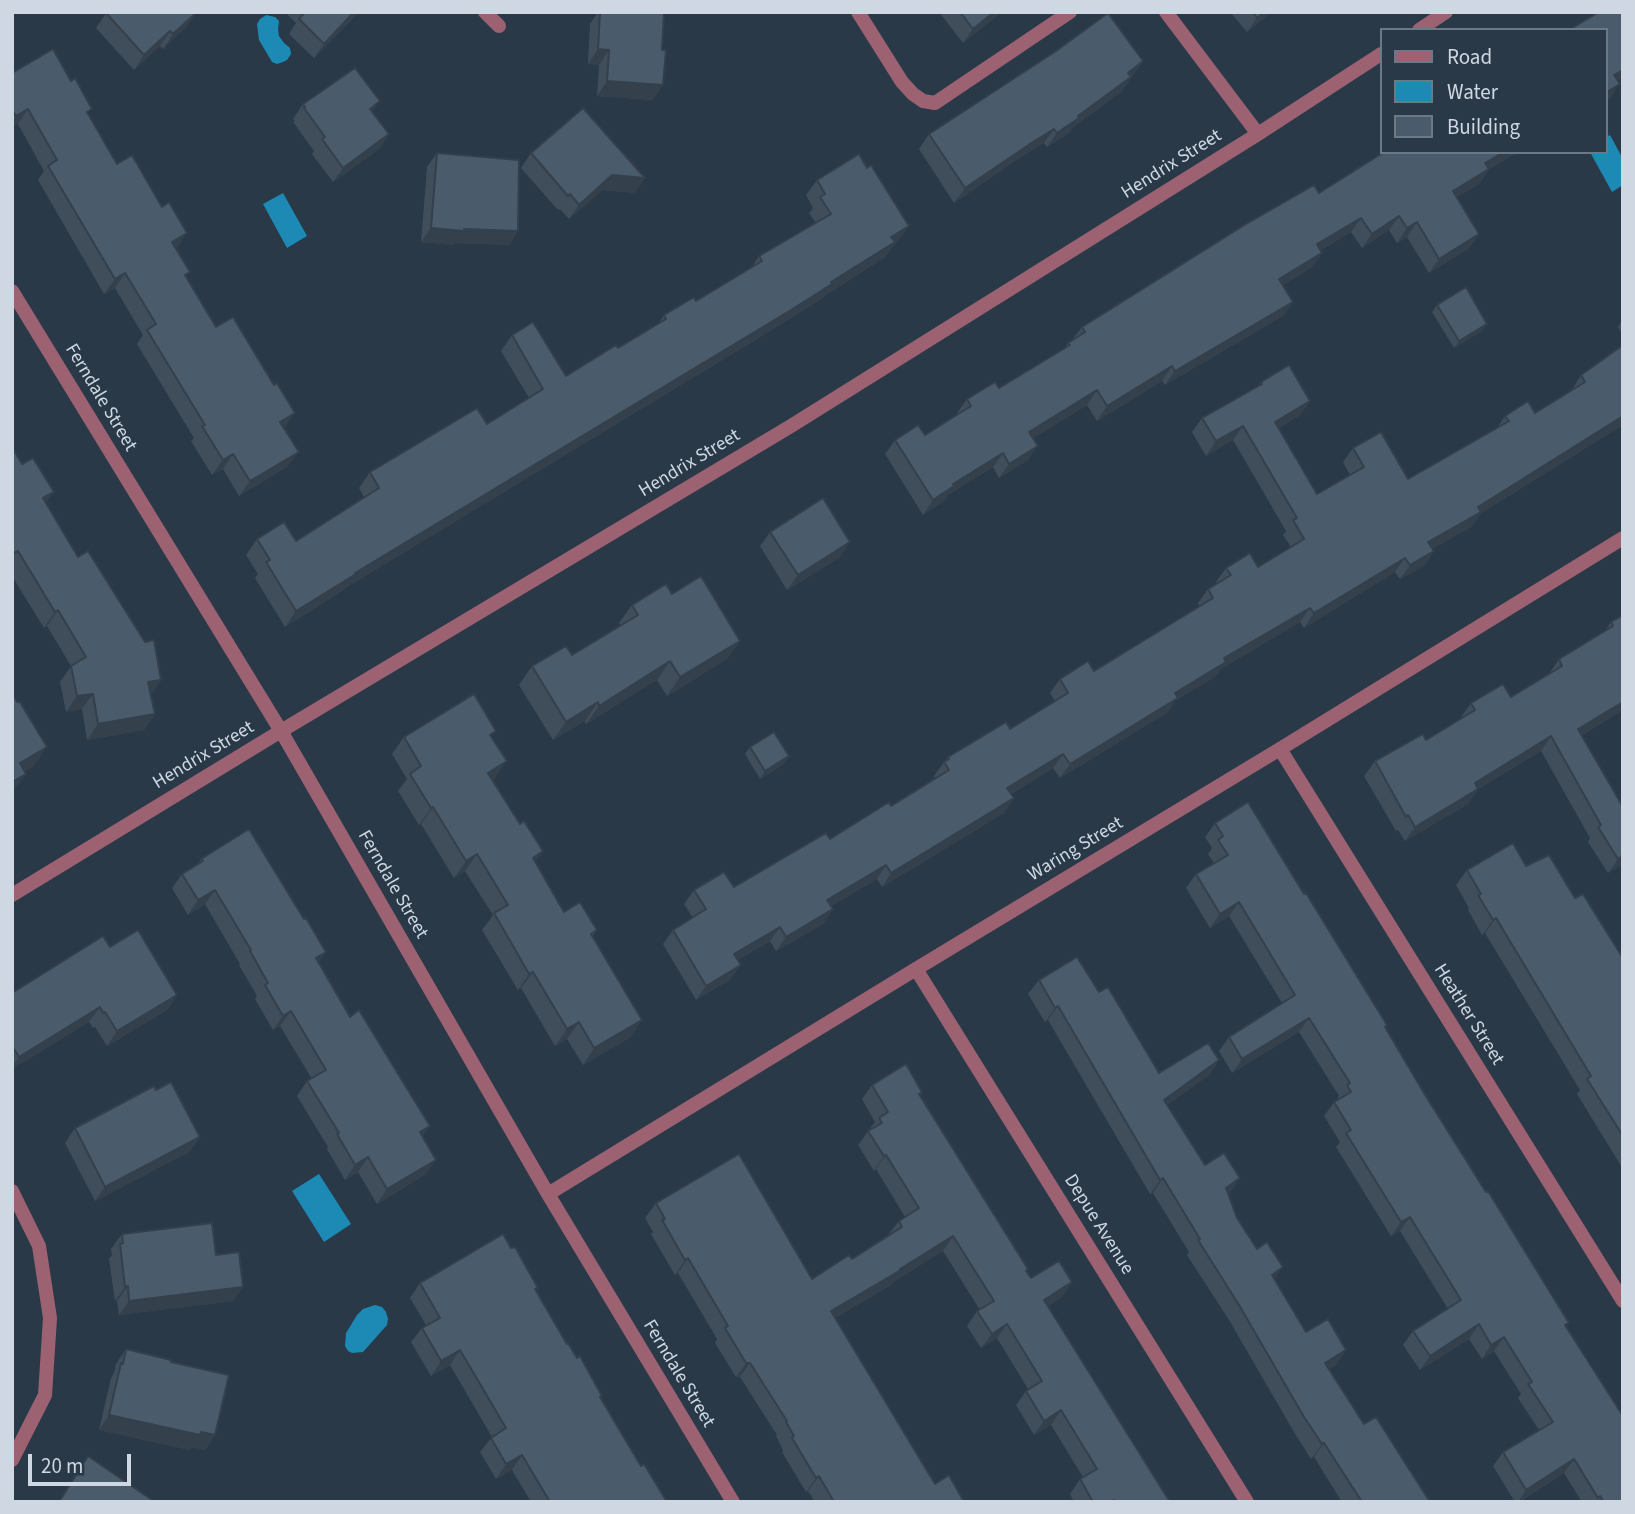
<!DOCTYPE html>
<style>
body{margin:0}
#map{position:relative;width:1635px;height:1514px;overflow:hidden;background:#293948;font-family:"Source Sans 3",sans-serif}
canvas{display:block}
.frame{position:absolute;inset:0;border:14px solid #cfd8e2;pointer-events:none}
.legend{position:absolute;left:1380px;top:28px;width:228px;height:126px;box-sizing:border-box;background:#293948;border:2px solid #6b7986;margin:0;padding:9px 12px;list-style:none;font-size:21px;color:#cfd8e2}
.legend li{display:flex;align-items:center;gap:14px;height:35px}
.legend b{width:35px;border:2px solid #6b7986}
.scale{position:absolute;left:28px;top:1454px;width:103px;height:32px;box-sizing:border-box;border:4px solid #cfd8e2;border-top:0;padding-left:9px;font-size:21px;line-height:24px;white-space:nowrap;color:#cfd8e2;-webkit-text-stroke:5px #293948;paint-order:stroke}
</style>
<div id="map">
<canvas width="1635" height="1514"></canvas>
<div class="frame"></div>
<ul class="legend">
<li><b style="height:9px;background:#9c6271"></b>Road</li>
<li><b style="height:19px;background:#1c8ab5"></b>Water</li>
<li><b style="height:19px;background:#4a5b6b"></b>Building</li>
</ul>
<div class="scale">20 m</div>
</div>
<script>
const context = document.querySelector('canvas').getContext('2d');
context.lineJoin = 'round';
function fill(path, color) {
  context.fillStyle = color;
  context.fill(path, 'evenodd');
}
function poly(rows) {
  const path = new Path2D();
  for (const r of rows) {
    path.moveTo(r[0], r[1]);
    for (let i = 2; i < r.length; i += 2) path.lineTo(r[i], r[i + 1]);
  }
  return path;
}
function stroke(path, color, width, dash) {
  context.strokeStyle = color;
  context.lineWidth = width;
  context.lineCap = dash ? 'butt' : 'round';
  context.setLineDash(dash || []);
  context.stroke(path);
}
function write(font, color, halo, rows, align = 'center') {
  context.font = font + ' "Source Sans 3",sans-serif';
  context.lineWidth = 5;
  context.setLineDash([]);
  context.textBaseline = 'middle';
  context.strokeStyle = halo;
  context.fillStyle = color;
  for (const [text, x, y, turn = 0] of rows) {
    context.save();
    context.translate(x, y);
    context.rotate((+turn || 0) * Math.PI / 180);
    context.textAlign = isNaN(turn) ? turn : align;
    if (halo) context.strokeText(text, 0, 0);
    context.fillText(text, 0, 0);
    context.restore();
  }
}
const water = poly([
 [266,15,275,17,279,21,278,29,279,36,284,43,290,48,291,54,287,60,283,62,277,64,272,62,259,40,257,24,260,19],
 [1610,135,1623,159,1623,185,1612,192,1590,152,1605,152,1605,138],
 [283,193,307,236,287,248,263,204],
 [319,1174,351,1224,324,1242,292,1191],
 [375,1305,382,1307,386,1312,388,1319,387,1325,363,1352,352,1353,348,1351,345,1346,346,1333,357,1315,363,1309]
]);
const service = poly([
 [858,12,902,82,913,94,923,101,935,103,1070,12]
]);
const minor = poly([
 [485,12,499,26],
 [1166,12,1258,134],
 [1419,30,1446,12],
 [12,291,281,731,548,1194,733,1502],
 [1280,749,1623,1301],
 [12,895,281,731,791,426,1258,134,1381,54],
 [916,969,1247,1502],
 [12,1191,39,1246,50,1318,45,1395,12,1460],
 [548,1194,916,969,1280,749,1623,538]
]);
const wall = poly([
 [107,12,187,26,163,49,160,46,134,70,96,28],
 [285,12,359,12,314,58,289,34,296,23],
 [598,12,648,12,653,100,597,96,599,65,588,64,590,24],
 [939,12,1002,12,963,43],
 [1230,12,1271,12,1247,32],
 [1143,61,1121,92,1072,128,1069,133,1047,147,1044,143,1022,156,954,203,919,149,929,134],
 [12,73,89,115,117,164,162,207,187,233,176,248,187,277,216,327,285,427,284,428,288,466,239,496,223,469,212,475,191,441,194,438,137,344,143,335,115,288,104,294,38,180,44,171,18,124,12,127],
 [303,104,372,112,389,134,379,149,333,182,312,154,314,151,293,122,295,121,293,119],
 [1518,152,1489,169,1479,184,1456,197,1479,234,1469,248,1429,273,1407,237,1397,243,1389,230,1362,248,1351,232,1321,250,1322,253,1312,267,1283,285,1293,302,1283,316,1165,385,1162,381,1097,421,1087,405,1033,438,1028,460,999,478,993,467,948,495,944,501,923,515,885,454,895,440,925,435,957,414,957,413,967,399,999,388,1064,349,1068,343,1072,340,1082,327,1319,193],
 [437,153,518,231,509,245,455,243,454,245,421,242,427,167],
 [531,153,635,193,602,190,569,219,560,209,558,210,521,168],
 [867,168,909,226,884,258,824,296,821,299,780,325,347,587,345,589,285,627,255,578,258,574,246,555,257,539,296,541,364,497,359,488,370,472,487,424,529,398,501,351,512,335,566,376,618,348,658,324,664,315,696,301,752,267,759,256,816,223,809,213,813,208,806,195,817,180],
 [1437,305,1487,324,1482,331,1454,348,1432,312],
 [1623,319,1623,335,1618,327],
 [1623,345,1623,425,1481,513,1471,527,1432,549,1434,551,1424,566,1400,579,1395,572,1304,628,1300,622,1221,669,1216,676,1176,700,1168,712,1060,778,1053,768,1011,794,1014,798,1004,813,882,887,877,879,831,906,833,909,823,924,776,951,770,941,738,960,731,979,696,1000,663,944,673,930,693,918,684,904,694,890,734,887,830,839,891,806,936,779,934,776,948,757,1010,729,1055,701,1050,693,1060,679,1094,671,1199,606,1198,603,1208,589,1217,583,1216,582,1226,568,1258,567,1291,547,1283,535,1286,531,1233,440,1206,456,1192,432,1202,418,1257,387,1261,382,1310,401,1300,415,1279,428,1317,494,1350,475,1343,462,1353,448,1408,479,1497,428,1505,416,1535,413,1572,390,1581,375],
 [12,447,78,557,161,680,151,694,155,714,144,730,87,740,82,709,66,712,60,682,71,666,47,626,44,628,12,576],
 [770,532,840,557,787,590,760,546],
 [672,594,740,641,727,659,667,696,657,680,586,724,585,721,553,740,519,685,532,666,572,655,621,626,619,623,632,605],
 [1623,615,1623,710,1582,735,1623,807,1623,864,1608,873,1588,842,1590,838,1541,751,1478,789,1468,804,1405,841,1398,830,1396,831,1364,776,1375,761,1426,740,1462,718,1461,717,1471,703,1511,697,1549,674,1559,659,1605,631,1611,622],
 [404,737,492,737,495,778,493,779,535,862,564,912,597,930,593,936,631,1037,583,1065,567,1039,555,1046,521,988,518,990,482,930,493,915,465,871,454,878,421,824,419,825,398,791,407,779,392,754],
 [750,747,789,756,784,764,760,779,745,754],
 [1215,823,1385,1028,1566,1327,1623,1502,1582,1502,1564,1473,1519,1502,1515,1502,1493,1466,1503,1452,1539,1430,1518,1398,1521,1394,1494,1351,1482,1359,1469,1339,1420,1370,1403,1345,1413,1331,1448,1309,1400,1231,1391,1236,1336,1147,1340,1142,1324,1116,1334,1102,1338,1100,1337,1099,1339,1096,1299,1032,1232,1073,1219,1051,1229,1037,1282,1003,1229,916,1210,928,1186,888,1196,874,1214,863,1208,854,1212,848,1205,837],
 [201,859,319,963,423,1136,426,1174,377,1204,358,1172,345,1180,327,1149,328,1147,297,1096,307,1081,312,1079,280,1026,273,1030,255,999,257,996,239,965,240,964,205,904,188,915,172,888,182,874,197,865],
 [1526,866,1575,898,1621,955,1623,953,1623,1169,1577,1094,1580,1090,1485,933,1482,935,1468,910,1469,908,1456,885,1467,870],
 [110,947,177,995,167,1010,107,1046,95,1027,93,1028,89,1022,12,1069,12,993],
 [1039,980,1099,992,1159,1073,1219,1060,1209,1075,1167,1105,1205,1165,1230,1193,1228,1194,1237,1218,1306,1332,1336,1365,1329,1369,1364,1424,1430,1502,1342,1502,1314,1457,1311,1459,1294,1432,1229,1320,1187,1255,1189,1252,1153,1193,1150,1194,1048,1020,1045,1022,1028,994],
 [872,1085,922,1092,920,1095,1031,1278,1072,1282,1062,1297,1048,1306,1170,1502,1074,1502,1070,1494,1080,1479,1083,1477,1051,1425,1034,1435,1016,1405,1026,1391,1028,1389,997,1338,981,1348,967,1326,977,1311,980,1310,943,1251,893,1282,891,1285,835,1318,935,1484,964,1502,815,1502,808,1491,806,1492,782,1452,783,1450,776,1436,777,1435,740,1377,736,1377,715,1343,717,1339,678,1273,675,1275,651,1234,653,1232,645,1218,656,1203,812,1279,852,1259,888,1235,899,1221,905,1217,876,1169,874,1171,858,1145,875,1122,862,1099],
 [75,1128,200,1137,189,1152,95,1201,65,1143],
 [122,1234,216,1255,243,1287,233,1301,119,1315,117,1301,115,1301,109,1259,112,1255,111,1249],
 [420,1283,535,1291,567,1344,602,1396,601,1398,641,1466,667,1502,531,1502,512,1470,496,1479,480,1452,492,1437,450,1365,431,1376,411,1342,422,1328,426,1325,410,1298],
 [126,1349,171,1362,215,1435,205,1450,192,1447,190,1450,99,1430,111,1378,114,1373,116,1364]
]);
const shadedWall = poly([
 [197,12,187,26,163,49,173,34],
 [354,12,359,12,314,58,324,44],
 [994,12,1002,12,963,43,973,29],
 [1264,12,1271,12,1247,32,1257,18],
 [170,31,160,46,134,70,144,55],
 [598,49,609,50,599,65,588,64],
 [1143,61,1121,92,1072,128,1069,133,1047,147,1057,133,1078,116,1128,73],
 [1623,70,1623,78,1605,88,1614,75],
 [607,81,663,85,653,100,597,96],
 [1620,84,1610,99,1605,101,1605,93],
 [380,101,369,116,370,109],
 [28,109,18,124,12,127,12,121,16,116],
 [1054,129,1044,143,1022,156,954,203,965,188,1033,142],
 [389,134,379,149,333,182,343,168],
 [1504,152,1518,152,1475,177,1485,163],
 [1489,169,1479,184,1443,206,1453,191],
 [612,175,645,178,635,193,602,190,569,219,579,205],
 [1399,216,1389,230,1362,248,1372,234],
 [1361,218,1351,232,1307,258,1317,244],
 [1417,222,1407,237,1397,243,1407,228],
 [909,226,884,258,824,296,821,299,780,325,347,587,345,589,285,627,296,611,355,573,831,282,891,237],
 [431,228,464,229,518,231,509,245,455,243,454,245,421,242],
 [187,233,177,248,162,256,172,242],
 [1479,234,1469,248,1429,273,1439,259],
 [1322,253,1312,267,1269,294,1279,279],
 [125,273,115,288,104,294,115,279],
 [1293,302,1283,316,1165,385,1175,371],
 [1487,324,1482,331,1454,348,1459,341],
 [1172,366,1162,381,1097,421,1107,406],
 [1097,390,1087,405,1019,446,1029,432],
 [1310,401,1300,415,1265,436,1275,422],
 [295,413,285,427,270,436,280,422],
 [1623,416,1623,425,1481,513,1471,527,1418,557,1428,542,1478,507],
 [1243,426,1233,440,1206,456,1216,441],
 [1038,446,1028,460,999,478,1009,464],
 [299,452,288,466,239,496,250,481],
 [1003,453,993,467,948,495,944,501,923,515,933,500,953,484],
 [233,454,223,469,212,475,223,460],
 [54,492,43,508,43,498],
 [850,542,840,557,787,590,798,575],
 [1434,551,1424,566,1400,579,1410,565],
 [1405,558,1395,572,1304,628,1314,613],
 [1310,608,1300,622,1221,669,1216,676,1176,700,1168,712,1060,778,1070,764,1224,658],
 [58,610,47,626,44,628,55,612],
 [740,641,727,659,667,696,680,677],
 [670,661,657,680,586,724,599,706],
 [161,680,150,695,148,682],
 [93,694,82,709,66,712,77,696],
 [598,702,585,721,553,740,566,722],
 [1623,702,1623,710,1568,743,1578,729],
 [155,714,144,730,87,740,98,724],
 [1551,736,1541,751,1464,797,1475,783],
 [47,747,33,767,12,779,20,763],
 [1063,754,1053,768,997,802,1007,788],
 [789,756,784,764,760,779,765,771],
 [507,761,495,778,477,789,488,773],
 [26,774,12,793,12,782],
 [1478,789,1468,804,1405,841,1415,827],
 [1014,798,1004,813,882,887,891,873],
 [433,807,421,824,419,825,431,808],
 [543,851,531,868,533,858],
 [477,854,465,871,454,878,466,861],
 [1623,855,1623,864,1608,873,1618,859],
 [886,865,877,879,817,914,827,900],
 [215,890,205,904,188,915,198,900],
 [1239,902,1229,916,1210,928,1220,914],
 [833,909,823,924,776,951,786,937],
 [1496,918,1485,933,1482,935,1493,920],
 [780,927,770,941,724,968,734,954],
 [326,952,316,967,316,958],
 [741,965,731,979,696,1000,706,986],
 [533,972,521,988,518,990,529,974],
 [177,995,167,1010,107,1046,117,1031],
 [1058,1006,1048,1020,1045,1022,1055,1008],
 [100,1007,89,1022,12,1069,12,1066,19,1057],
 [291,1011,280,1026,273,1030,283,1016],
 [1309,1018,1299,1032,1232,1073,1242,1059],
 [642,1020,631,1037,583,1065,594,1048],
 [579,1022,567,1039,555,1046,567,1029],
 [1219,1060,1209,1075,1154,1115,1164,1100],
 [430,1126,420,1140,420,1132],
 [200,1137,189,1152,95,1201,105,1187],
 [886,1155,876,1169,874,1171,884,1156],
 [368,1157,358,1172,345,1180,355,1165],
 [436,1160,426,1174,377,1204,387,1189],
 [1163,1178,1153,1193,1150,1194,1160,1180],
 [1240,1178,1230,1193,1216,1203,1226,1188],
 [1410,1217,1400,1231,1391,1236,1401,1222],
 [953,1236,943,1251,893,1282,891,1285,821,1326,831,1311],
 [688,1258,678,1273,675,1275,685,1260],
 [1283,1267,1273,1282,1272,1275],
 [1072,1282,1062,1297,1034,1315,1044,1300],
 [128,1286,117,1301,115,1301,125,1287],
 [243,1287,233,1301,119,1315,129,1301],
 [1007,1324,997,1338,981,1348,992,1334],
 [1479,1324,1469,1339,1420,1370,1430,1356],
 [1504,1337,1494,1351,1482,1359,1491,1345],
 [460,1350,450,1365,431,1376,441,1361],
 [1346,1350,1336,1365,1315,1377,1325,1363],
 [746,1363,750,1363,740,1377,736,1377],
 [1061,1410,1051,1425,1034,1435,1044,1421],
 [109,1415,201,1432,215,1435,205,1450,192,1447,190,1450,99,1430],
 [1324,1443,1314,1457,1311,1459,1322,1444],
 [522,1455,512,1470,496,1479,506,1464],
 [1574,1459,1564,1473,1518,1502,1526,1490],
 [819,1476,808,1491,806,1492,816,1478]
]);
const building = poly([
 [107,12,197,12,173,34,170,31,144,55,106,13,107,12],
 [305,12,354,12,324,44,299,19,305,12],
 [600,12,664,13,662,50,666,50,663,85,607,81,609,50,598,49,600,12],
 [960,12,994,12,973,29,960,12],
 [1253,12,1264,12,1257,18,1253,12],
 [1599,12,1623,12,1623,70,1614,75,1620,84,1605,93,1605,30,1569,30,1599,12],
 [1108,13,1143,61,1128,73,1131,77,1078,116,1079,118,1057,133,1054,129,1033,142,965,188,929,134,1056,51,1108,13],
 [53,49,71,81,75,78,92,109,87,112,117,164,132,155,162,207,169,202,187,233,172,242,190,272,185,275,216,327,233,317,274,385,277,383,295,413,280,422,299,452,250,481,233,454,223,460,202,426,205,425,147,330,156,324,125,273,115,279,48,166,57,160,28,109,16,116,12,110,12,73,53,49],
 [355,68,380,101,370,109,389,134,343,168,322,139,325,137,304,108,305,107,303,104,355,68],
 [583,108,645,178,612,175,579,205,570,194,568,196,531,153,583,108],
 [1384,152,1504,152,1485,163,1489,169,1453,191,1479,234,1439,259,1417,222,1407,228,1399,216,1372,234,1361,218,1317,244,1322,253,1279,279,1293,302,1175,371,1172,366,1107,406,1097,390,1029,432,1038,446,1009,464,1003,453,953,484,954,486,933,500,895,440,918,425,925,435,971,406,967,399,995,382,999,388,1070,345,1068,343,1085,332,1082,327,1246,224,1314,185,1319,193,1384,152],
 [437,153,519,160,518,231,464,229,464,231,431,228,437,153],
 [859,154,867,168,871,165,909,226,891,237,895,242,831,282,832,284,791,310,355,573,356,574,296,611,266,562,270,560,257,539,284,522,296,541,379,488,370,472,477,408,487,424,543,389,512,335,533,322,566,376,616,345,618,348,666,319,664,315,694,297,696,301,762,261,759,256,831,214,820,197,825,194,817,180,859,154],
 [1466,287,1487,324,1459,341,1437,305,1466,287],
 [1623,345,1623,416,1478,507,1481,512,1428,542,1434,551,1410,565,1405,558,1314,613,1310,608,1224,658,1226,662,1175,693,1178,698,1070,764,1063,754,1007,788,1014,798,891,873,886,865,827,900,833,909,786,937,780,927,734,954,741,965,706,986,673,930,706,909,694,890,724,872,734,887,826,833,830,839,889,802,891,806,949,770,944,762,949,759,948,757,1006,722,1010,729,1068,693,1060,679,1088,661,1094,671,1213,598,1208,589,1231,575,1226,568,1250,553,1258,567,1304,539,1293,520,1297,518,1243,426,1216,441,1202,418,1262,384,1261,382,1289,365,1310,401,1275,422,1317,494,1364,467,1353,448,1381,432,1408,479,1509,421,1505,416,1528,401,1535,413,1585,382,1581,375,1623,345],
 [12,447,22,464,33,458,54,492,43,498,78,557,88,551,145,642,154,640,161,680,148,682,155,714,98,724,93,694,77,696,71,666,86,657,58,610,55,612,18,551,12,554,12,447],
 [823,498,850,542,798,575,770,532,823,498],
 [701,576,740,641,680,677,670,661,599,706,598,702,566,722,532,666,566,646,572,655,638,615,632,605,666,584,672,594,701,576],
 [1623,615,1623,702,1578,729,1623,807,1623,855,1618,859,1598,827,1601,825,1551,736,1475,783,1478,789,1415,827,1408,815,1406,817,1375,761,1423,734,1426,740,1475,710,1471,703,1503,684,1511,697,1562,666,1559,659,1613,626,1611,622,1623,615],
 [12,693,17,702,20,702,47,747,20,763,26,774,12,782,12,693],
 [474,694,496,731,490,735,507,761,488,773,520,824,524,821,543,851,533,858,564,912,580,902,597,930,591,934,642,1020,594,1048,579,1022,567,1029,533,972,529,974,494,913,508,905,477,854,466,861,433,807,431,808,410,774,421,766,404,737,474,694],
 [774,732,789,756,765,771,750,747,774,732],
 [1248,802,1304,894,1306,893,1387,1025,1385,1027,1424,1093,1486,1192,1488,1191,1569,1323,1565,1325,1623,1416,1623,1502,1604,1502,1600,1496,1598,1498,1574,1459,1526,1490,1503,1452,1553,1422,1528,1384,1532,1382,1504,1337,1491,1345,1479,1324,1430,1356,1413,1331,1461,1300,1410,1217,1401,1222,1346,1133,1351,1130,1334,1102,1351,1092,1347,1085,1350,1083,1309,1018,1242,1059,1229,1037,1295,995,1239,902,1220,914,1196,874,1228,855,1218,840,1223,836,1215,823,1248,802],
 [249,829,304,919,306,918,326,952,316,958,350,1017,359,1010,430,1126,420,1132,436,1160,387,1189,368,1157,355,1165,337,1134,339,1133,307,1081,326,1070,291,1011,283,1016,265,985,268,983,250,951,251,950,215,890,198,900,182,874,203,861,201,859,249,829],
 [1513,843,1526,866,1549,855,1575,898,1583,894,1621,955,1623,953,1623,1136,1587,1079,1591,1076,1496,918,1493,920,1478,895,1481,894,1467,870,1513,843],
 [138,930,177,995,117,1031,105,1012,103,1013,100,1007,19,1057,12,1046,12,993,103,936,110,947,138,930],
 [1077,957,1099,992,1108,987,1159,1073,1208,1043,1219,1060,1164,1100,1205,1165,1224,1153,1240,1178,1226,1188,1237,1218,1257,1249,1267,1242,1283,1267,1272,1275,1306,1332,1328,1319,1346,1350,1325,1363,1364,1424,1376,1417,1430,1502,1362,1502,1324,1443,1322,1444,1304,1417,1239,1305,1198,1240,1200,1239,1163,1178,1160,1180,1058,1006,1055,1008,1039,980,1077,957],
 [906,1064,922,1092,919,1094,1028,1269,1026,1271,1031,1278,1059,1261,1072,1282,1044,1300,1170,1502,1115,1502,1114,1500,1111,1502,1093,1502,1080,1479,1097,1469,1061,1410,1044,1421,1026,1391,1042,1381,1007,1324,992,1334,977,1311,994,1301,953,1236,900,1269,901,1270,831,1311,935,1484,949,1475,964,1502,834,1502,819,1476,816,1478,792,1438,794,1436,786,1422,787,1421,750,1363,746,1363,725,1328,728,1326,688,1258,685,1260,662,1220,665,1219,656,1203,739,1154,812,1279,849,1255,852,1259,902,1227,899,1221,919,1208,886,1155,884,1156,868,1131,882,1123,879,1118,888,1112,872,1085,906,1064],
 [171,1082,200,1137,105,1187,75,1128,154,1086,156,1090,171,1082],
 [212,1223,216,1255,239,1252,243,1287,129,1301,128,1286,125,1287,120,1244,123,1243,122,1234,212,1223],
 [503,1234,511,1248,515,1247,538,1288,535,1289,567,1344,568,1343,577,1358,580,1356,602,1396,600,1397,641,1466,644,1464,667,1502,550,1502,522,1455,506,1464,491,1438,506,1428,460,1350,441,1361,422,1328,440,1318,420,1283,503,1234],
 [126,1349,171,1360,171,1362,229,1375,215,1435,201,1432,200,1435,109,1415,121,1363,123,1364,126,1349],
 [88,1456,155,1502,59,1502,88,1456]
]);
const streetNames = [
 ["Hendrix Street",1172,165,-32],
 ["Ferndale Street",100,398,59],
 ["Hendrix Street",690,464,-31],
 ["Hendrix Street",204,756,-31],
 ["Waring Street",1076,850,-31],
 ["Ferndale Street",392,885,60],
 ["Heather Street",1468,1015,58],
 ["Depue Avenue",1098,1225,58],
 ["Ferndale Street",678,1374,59]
];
fill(water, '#1c8ab5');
stroke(service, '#9c6271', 14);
stroke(minor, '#9c6271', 14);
fill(wall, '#404e5c');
fill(shadedWall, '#34404b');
fill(building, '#4a5b6b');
stroke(building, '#34404b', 2);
write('19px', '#cfd8e2', '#293948', streetNames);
</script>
